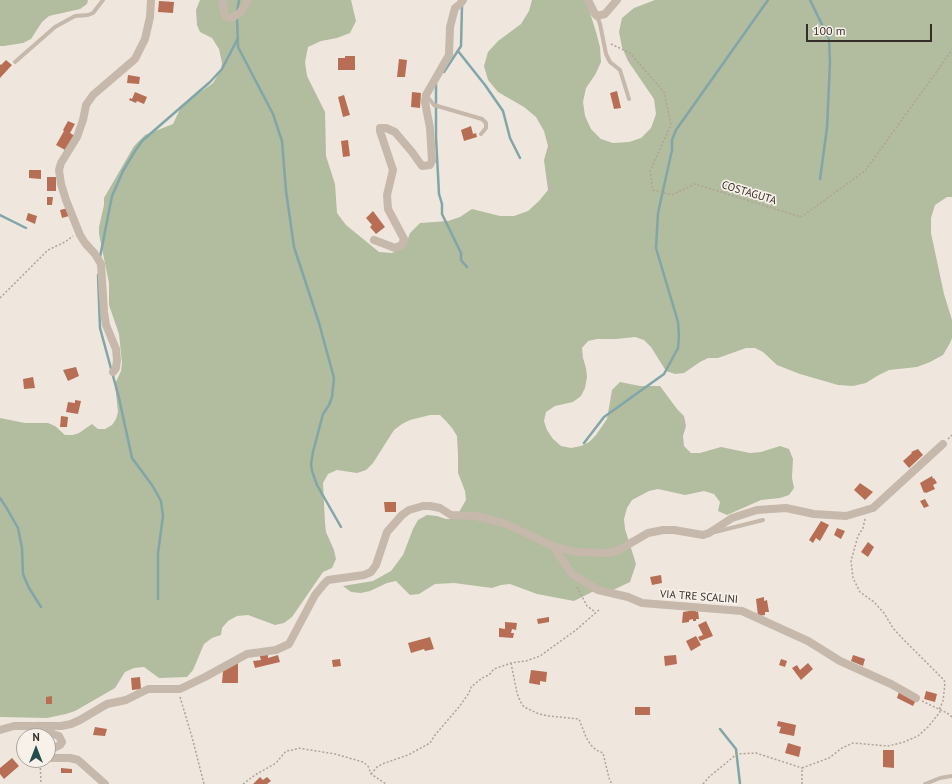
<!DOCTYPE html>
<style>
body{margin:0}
#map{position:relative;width:952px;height:784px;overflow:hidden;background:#efe7de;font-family:"PT Sans",sans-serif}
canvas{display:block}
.north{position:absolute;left:16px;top:728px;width:40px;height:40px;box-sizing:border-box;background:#f7f1ea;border:1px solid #a9a39d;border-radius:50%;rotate:0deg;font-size:11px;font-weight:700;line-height:16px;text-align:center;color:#352d29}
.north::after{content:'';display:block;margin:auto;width:14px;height:18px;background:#244d51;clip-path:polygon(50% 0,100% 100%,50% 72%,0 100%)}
.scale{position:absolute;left:806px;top:24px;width:126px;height:18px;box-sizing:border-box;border:2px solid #352d29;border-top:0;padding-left:5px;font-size:12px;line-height:14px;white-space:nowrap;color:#352d29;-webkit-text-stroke:3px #f7f1ea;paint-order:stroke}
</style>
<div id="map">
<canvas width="952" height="784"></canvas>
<div class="north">N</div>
<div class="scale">100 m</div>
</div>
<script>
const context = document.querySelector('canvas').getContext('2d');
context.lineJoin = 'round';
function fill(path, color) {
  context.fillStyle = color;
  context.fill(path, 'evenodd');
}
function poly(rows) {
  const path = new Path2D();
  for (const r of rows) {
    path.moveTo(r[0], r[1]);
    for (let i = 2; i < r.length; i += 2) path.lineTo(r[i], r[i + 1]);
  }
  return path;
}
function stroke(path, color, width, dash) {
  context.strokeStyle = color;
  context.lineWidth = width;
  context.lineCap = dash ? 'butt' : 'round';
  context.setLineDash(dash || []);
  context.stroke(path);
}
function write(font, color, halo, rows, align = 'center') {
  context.font = font + ' "PT Sans",sans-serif';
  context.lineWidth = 3.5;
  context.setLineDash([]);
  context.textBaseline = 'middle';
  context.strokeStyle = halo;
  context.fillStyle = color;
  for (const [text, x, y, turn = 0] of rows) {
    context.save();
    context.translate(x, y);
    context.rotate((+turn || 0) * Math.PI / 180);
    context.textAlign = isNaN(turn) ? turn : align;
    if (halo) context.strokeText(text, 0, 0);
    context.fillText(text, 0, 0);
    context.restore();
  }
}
const green = poly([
 [0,0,88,0,87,4,80,9,49,16,42,22,31,39,23,43,4,46,0,46],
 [200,0,351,0,356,21,350,33,337,38,321,41,308,47,305,62,307,76,325,112,326,156,335,184,337,213,346,225,379,252,392,253,405,247,410,233,420,223,448,221,460,217,472,209,500,216,514,216,528,211,539,201,548,190,544,160,548,146,544,131,536,117,524,107,498,92,488,80,484,66,488,52,498,41,521,24,529,11,532,0,586,0,596,32,600,47,601,62,595,75,586,88,583,102,585,116,591,129,601,139,613,143,629,142,641,138,651,128,656,114,654,99,628,61,622,47,619,32,622,18,634,8,655,0,952,0,952,197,947,197,935,205,931,218,931,233,944,294,952,320,952,338,950,343,943,355,930,362,917,367,889,370,877,376,866,383,853,386,838,385,800,374,777,365,763,352,755,348,746,348,718,358,708,358,700,362,684,373,675,374,666,371,651,347,644,340,635,337,616,339,597,339,588,341,582,348,583,358,586,368,587,377,585,388,581,396,573,402,555,406,546,412,544,421,547,430,553,439,561,446,571,448,581,446,589,442,596,435,607,419,612,390,620,382,640,386,660,386,677,409,684,416,686,426,683,436,684,446,691,453,700,453,721,447,750,453,761,452,780,446,789,449,793,459,792,478,794,488,789,495,780,498,761,500,727,515,718,511,720,502,714,494,704,491,685,495,658,489,649,491,632,500,627,508,624,519,625,529,636,564,630,582,611,591,592,592,574,601,537,594,510,584,501,585,492,588,454,583,435,584,419,594,410,595,396,581,387,583,370,591,361,593,351,592,343,586,373,581,391,571,403,555,413,529,418,520,427,515,437,516,446,519,455,519,466,500,465,491,458,473,458,455,457,436,452,428,446,421,440,415,430,415,410,420,402,424,394,430,373,463,366,470,357,473,337,470,328,474,323,483,325,523,326,532,334,550,336,559,332,568,323,572,292,617,284,623,275,625,248,615,237,616,228,621,222,628,221,635,212,638,204,644,193,670,187,677,159,678,144,667,134,668,125,672,115,688,75,711,66,714,47,718,0,717,0,418,25,423,48,423,55,426,65,435,73,435,79,433,92,424,98,429,105,429,112,425,116,419,118,412,115,384,121,371,122,363,119,334,109,305,109,283,99,234,99,227,104,205,104,198,134,146,145,135,173,124,182,105,213,83,221,70,222,63,219,49,212,38,200,32,197,25,196,10]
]);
const stream = poly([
 [810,0,829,39,830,62,827,128,820,179],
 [237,12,239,0],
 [237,17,238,47,273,114,282,141,286,191,294,247,319,323,334,378,332,397,329,405,323,414,313,452,311,464,312,471,317,485,341,527],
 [458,51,485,85,503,111,510,138,520,158],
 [444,72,461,46,462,6],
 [436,84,436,137,439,194,442,204,442,214,461,253,461,260,467,267],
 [0,215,26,228],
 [100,257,112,196,123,171,135,151,142,141,210,82,222,69,238,38],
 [98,275,100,328,119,398,132,458,152,485,161,501,163,516,158,553,158,599],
 [584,443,604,417,664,374,678,348,679,336,678,322,656,248,658,213,672,150,672,140,676,130,768,0],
 [0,498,6,507,18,528,22,548,23,574,29,588,41,607],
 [720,729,736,749,740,784]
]);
const building = poly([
 [159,1,174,2,173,13,158,12],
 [345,56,355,56,355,70,338,70,338,58,345,58],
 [399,59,407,60,405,77,397,77],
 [6,60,12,65,0,78,0,64,1,65],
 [128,75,140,77,139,84,127,83],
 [617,91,621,108,614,109,610,93],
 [135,92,147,97,144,104,137,101,136,103,129,100,130,98,132,99],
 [412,92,421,93,420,108,411,107],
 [344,95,350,115,343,117,338,97],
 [68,121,75,124,70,133,75,136,65,150,56,145,64,131,63,130],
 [471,126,473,134,476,133,477,137,464,141,461,130],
 [348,140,350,156,343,157,341,141],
 [29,170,41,170,41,179,29,178],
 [47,177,56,177,56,191,47,191],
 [47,197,53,197,52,205,47,205],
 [68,208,69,216,62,218,60,210],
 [373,211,385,227,376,234,370,227,372,225,366,218],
 [28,213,37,216,35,224,26,220],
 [76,367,79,376,68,381,63,370],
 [33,377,35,388,24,389,23,379],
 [75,400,81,401,78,414,66,412,68,402,75,403],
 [61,416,68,417,67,427,60,427],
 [918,449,923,455,909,468,903,461,912,453,911,452],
 [932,476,933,479,934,478,937,483,933,485,935,489,926,493,925,492,924,493,920,483],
 [860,483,873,492,865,500,854,490],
 [925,499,929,506,924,508,920,501],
 [384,502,396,502,396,512,385,512],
 [821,521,829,525,820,541,816,538,813,543,809,540],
 [837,528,845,531,841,539,834,535],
 [868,542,874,547,868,557,861,552],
 [661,575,662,583,652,585,650,577],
 [764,597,764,601,767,600,769,612,765,612,765,615,758,616,756,599],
 [696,610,696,612,698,611,699,619,696,619,696,621,693,621,693,619,689,620,689,622,682,623,683,612],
 [549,617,549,622,538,624,537,619],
 [706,621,713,636,700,641,698,637,703,635,698,625],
 [505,622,517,623,516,630,512,629,511,633,514,633,513,638,499,637,499,628,505,629],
 [696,636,701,645,691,651,686,641],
 [430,637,434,649,425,651,424,649,411,653,408,643],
 [268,652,268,658,278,655,280,662,255,668,253,661,261,660,259,654],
 [676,655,677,664,665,666,664,656],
 [853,655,865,659,863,666,851,661],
 [340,659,341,666,333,667,332,660],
 [781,659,787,661,785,667,779,665],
 [238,661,238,683,222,683,223,671],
 [808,663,813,669,801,680,792,668,797,665,800,670],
 [531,670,547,672,546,682,540,681,540,685,529,683],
 [140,677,141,689,132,690,131,678],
 [926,691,937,694,935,702,924,699],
 [899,692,916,700,913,706,897,698],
 [52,696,52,704,46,704,46,697],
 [635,707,650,707,650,715,635,715],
 [778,721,796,725,794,736,779,733,781,727,777,726],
 [95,727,107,729,105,736,93,735],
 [788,743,801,747,799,757,785,753],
 [883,750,894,750,894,768,883,767],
 [12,758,19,766,4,779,0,774,0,768],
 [61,768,72,769,72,773,61,773],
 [260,777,263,780,267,777,271,781,267,784,253,784]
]);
const path = poly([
 [611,44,630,53,664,92,671,125,650,171,653,190,672,195,695,184,801,217,865,171,952,50],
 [0,298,48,250,65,242,73,236],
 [948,439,952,435],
 [577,587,587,606,594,611],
 [511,663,517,693,520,701,524,707,539,714,549,716,579,719,586,737,590,744,596,750,603,753,609,778,612,784],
 [180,697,192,737,204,784],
 [922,701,947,713,952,717],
 [40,760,41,784],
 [371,774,377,767,382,764,408,755,430,743,435,735,459,707,469,693,471,687,482,678,489,675,494,669,511,663,526,661,540,656,576,630,600,609],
 [243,784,255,775,276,763,286,751,294,750,298,748,335,754,363,762,368,766,371,774,386,784],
 [703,784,709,777,737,754,756,753,802,768],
 [802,784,802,768,829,758,842,748,853,743,888,746,904,742,918,736,928,727,940,712,939,710,943,701,945,683,944,680,903,639,893,628,884,613,874,602,860,592,853,578,851,561,858,536,863,528,865,519]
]);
const lane = poly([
 [597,16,600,24,606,54,610,62,620,70,629,99],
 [15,62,55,27,75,16,88,15,93,13,103,0],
 [426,95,434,105,482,119,486,123,486,128,481,134],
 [715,532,763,520],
 [925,784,940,778,952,776]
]);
const street = poly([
 [222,0,225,16,229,18,233,17,240,13,248,0],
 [588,0,595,14,597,16,605,14,617,0],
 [374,240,395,248,402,245,404,239,388,209,387,195,393,170,380,131,380,128,386,128,395,132,412,152,422,166,430,165,432,161,430,128,425,102,426,95,449,55,450,27,455,8,460,4,463,0],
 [113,372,116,368,117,360,116,349,106,325,104,312,101,264,95,254,85,243,80,235,66,200,61,184,59,170,61,163,77,137,83,120,86,105,93,95,135,59,145,39,150,17,151,0],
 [553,546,572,574,598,590,628,597,642,603,742,611,808,641,840,661,891,684,916,698],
 [39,726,44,731,59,736,62,742,60,745,50,750,48,753,49,758,70,758,78,760,105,784],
 [0,730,14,726,61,726,71,724,80,720,107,704,126,700,148,689,180,689,205,677,247,654,276,650,289,644,315,595,324,584,328,580,364,575,371,572,376,565,387,532,402,515,409,510,423,506,430,506,440,508,451,515,475,516,504,523,553,546,576,552,607,553,617,551,648,533,663,530,674,530,703,535,709,533,732,518,757,510,786,508,814,514,846,516,873,508,943,444]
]);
const streetNames = [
 ["COSTAGUTA",749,193,17],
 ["VIA TRE SCALINI",699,597,4]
];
fill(green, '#b2bc9f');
stroke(stream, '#80a6a9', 2.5);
fill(building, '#b76e54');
stroke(path, '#b1a295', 1.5, [2, 2]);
stroke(lane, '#c6b8ab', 4);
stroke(street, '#c6b8ab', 8);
write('11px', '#352d29', '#f7f1ea', streetNames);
</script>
